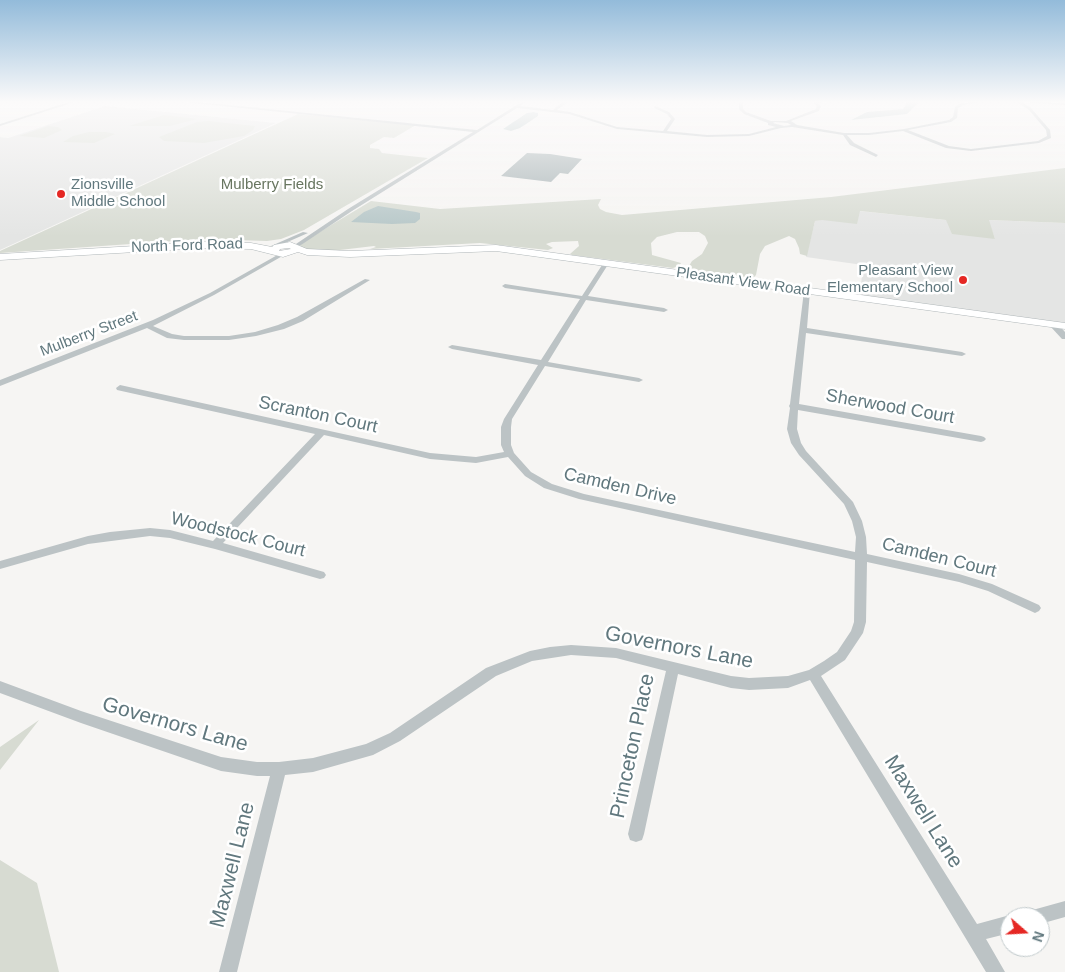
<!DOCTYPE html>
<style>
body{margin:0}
#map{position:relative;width:1065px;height:972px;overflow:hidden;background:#f6f5f3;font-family:Helvetica,sans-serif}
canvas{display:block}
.north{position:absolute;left:1000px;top:907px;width:50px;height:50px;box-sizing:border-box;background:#fff;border:1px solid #c0c9cb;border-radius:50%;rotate:109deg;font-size:14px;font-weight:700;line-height:20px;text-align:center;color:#61787e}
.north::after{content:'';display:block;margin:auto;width:18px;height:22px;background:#e52824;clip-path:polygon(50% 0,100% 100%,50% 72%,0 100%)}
</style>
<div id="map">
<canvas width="1065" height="972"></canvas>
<div class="north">N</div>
</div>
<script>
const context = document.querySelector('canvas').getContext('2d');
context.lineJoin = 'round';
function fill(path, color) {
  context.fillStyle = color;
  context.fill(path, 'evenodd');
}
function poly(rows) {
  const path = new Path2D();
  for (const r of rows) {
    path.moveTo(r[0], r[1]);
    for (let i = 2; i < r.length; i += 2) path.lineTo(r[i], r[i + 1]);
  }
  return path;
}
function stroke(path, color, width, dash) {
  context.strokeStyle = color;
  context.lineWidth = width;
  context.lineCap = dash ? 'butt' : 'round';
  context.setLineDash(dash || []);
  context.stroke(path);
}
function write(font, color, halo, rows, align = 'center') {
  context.font = font + ' Helvetica,sans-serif';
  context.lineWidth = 5;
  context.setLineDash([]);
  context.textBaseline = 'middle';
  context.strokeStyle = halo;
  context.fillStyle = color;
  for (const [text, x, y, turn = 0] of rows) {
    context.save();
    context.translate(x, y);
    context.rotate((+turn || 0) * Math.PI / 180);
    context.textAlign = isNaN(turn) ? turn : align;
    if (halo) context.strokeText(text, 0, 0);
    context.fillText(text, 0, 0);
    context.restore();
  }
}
const built = poly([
 [105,106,276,123,0,250,0,137,8,138],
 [859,211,946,220,995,239,988,220,1065,223,1065,323,860,295,863,265,806,257,815,221]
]);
const green = poly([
 [298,114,416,125,394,138,384,137,370,145,370,148,379,149,382,153,428,158,304,230,281,239,267,241,204,239,0,253,0,251],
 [164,115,197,119,170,126,129,126],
 [208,121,255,126,253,130,244,136,204,143,164,141,159,137,197,122],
 [48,126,58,127,62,130,44,138,19,136],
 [89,132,106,132,115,134,94,143,63,142,73,136],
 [1065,168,1065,223,989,220,995,239,952,234,946,220,860,211,857,224,822,220,815,221,807,256,800,254,799,248,795,239,789,236,765,246,760,254,756,275,753,278,692,271,689,266,692,261,702,254,708,243,705,236,699,232,677,232,657,237,651,243,652,255,681,263,679,266,673,268,572,255,570,254,579,246,578,241,552,242,546,244,553,248,548,250,480,243,370,249,376,247,374,246,323,252,308,251,299,247,303,242,371,201,440,209,601,199,598,205,600,209,606,212,622,215,831,197],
 [39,720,0,770,0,747],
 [0,860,37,883,59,972,0,972]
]);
const water = poly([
 [904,101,920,101,907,114,851,120,867,112,903,109,907,104],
 [534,112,538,113,538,116,520,128,511,131,503,129,527,113],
 [378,206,416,212,420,213,420,219,415,223,392,224,351,222,364,212]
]);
const building = poly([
 [527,153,550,154,582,159,568,174,560,173,551,182,501,176]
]);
const minor = poly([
 [72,101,78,101,0,126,0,124,72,101],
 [174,101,189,101,477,130,523,101,528,101,520,106,553,110,564,101,569,101,557,110,570,112,617,127,663,131,671,119,667,114,654,108,655,106,669,112,675,119,667,131,707,135,749,134,776,127,768,125,768,123,744,114,739,109,739,101,743,101,743,109,746,112,771,121,786,121,816,109,817,106,812,101,838,101,818,103,821,106,819,111,791,121,797,125,844,133,869,133,904,129,949,120,953,117,955,107,961,103,987,101,963,105,958,108,957,118,951,122,908,130,949,146,971,149,1038,141,1047,136,1046,130,1029,110,1015,101,1065,103,1065,105,1022,102,1031,108,1050,130,1051,138,1039,143,971,151,946,148,903,131,869,135,847,135,854,143,878,155,876,157,850,145,843,135,792,127,781,128,749,136,707,137,617,129,569,114,517,108,352,211,295,249,292,247,293,246,348,209,473,132,174,101],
 [775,122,788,123,791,125,784,126,773,123,775,122],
 [303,232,308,233,276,247,271,246,303,232],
 [281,253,286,254,214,295,153,326,172,334,184,336,229,336,255,332,278,325,297,317,365,279,370,280,303,321,284,329,256,336,229,340,184,340,167,338,147,328,0,386,0,380,153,320,210,293,281,253],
 [604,262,609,263,588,296,664,308,668,310,664,312,586,300,548,362,639,378,643,380,639,382,545,366,512,419,511,427,511,445,514,453,531,472,552,484,584,494,855,552,856,537,852,521,844,504,799,455,791,443,787,429,790,408,789,406,790,404,804,291,807,289,810,291,807,328,962,352,966,354,962,356,806,333,799,404,981,436,984,437,986,439,984,441,981,442,798,410,797,429,801,443,806,451,853,502,862,521,866,537,867,554,959,574,992,584,1039,605,1041,608,1039,611,1035,613,988,591,959,582,867,562,866,622,863,633,845,660,821,676,977,924,1010,915,1014,917,1010,917,1010,933,986,939,1005,972,986,972,810,680,788,688,749,690,731,688,678,674,644,834,642,840,636,842,630,840,628,834,666,671,616,658,571,655,532,661,496,676,400,741,373,755,313,772,285,775,237,972,219,972,270,776,257,776,221,771,81,723,0,693,0,681,81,711,221,757,257,762,279,762,313,758,366,744,390,733,486,668,530,651,550,647,571,645,616,648,731,676,749,678,788,676,809,670,824,661,837,652,851,631,854,622,855,560,579,499,544,488,525,476,508,457,476,463,430,459,324,435,223,543,324,572,326,575,324,578,320,579,215,549,170,538,150,536,88,544,0,569,0,561,88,536,110,532,150,528,170,530,213,541,315,434,117,390,116,388,120,385,430,453,476,457,504,452,501,445,501,427,504,419,538,365,452,349,448,347,452,345,541,360,580,299,505,288,502,286,505,284,582,296,604,262],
 [1050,322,1056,322,1065,332,1065,339,1062,339,1050,326,1050,322],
 [1065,901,1065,917,1040,924,1040,917,1027,917,1029,911,1065,901]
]);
const major = poly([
 [203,242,251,243,272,247,274,245,290,242,307,249,350,251,496,245,1065,323,1065,329,496,251,350,257,307,255,298,252,283,257,251,249,203,248,0,260,0,254,203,242],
 [289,248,291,249,279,251,280,249,289,248]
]);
const markers = [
 [61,194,5,"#e52824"],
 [963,280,5,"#e52824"]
];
const farPoinames = [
 ["Zionsville",71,185],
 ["Middle School",71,202],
 ["Pleasant View",953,271,"right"],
 ["Elementary School",953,288,"right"]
];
const farParknames = [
 ["Mulberry Fields",272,185]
];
const farStreetnames = [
 ["North Ford Road",187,246,-2],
 ["Pleasant View Road",743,282,8],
 ["Mulberry Street",89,334,-21]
];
const streetNames = [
 ["Sherwood Court",890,407,10],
 ["Scranton Court",318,415,12],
 ["Camden Drive",620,487,13],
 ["Woodstock Court",238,535,14],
 ["Camden Court",939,558,14]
];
const nearStreetnames = [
 ["Governors Lane",679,648,11],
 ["Governors Lane",175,725,16],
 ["Princeton Place",633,746,-78],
 ["Maxwell Lane",923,812,58],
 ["Maxwell Lane",233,865,-76]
];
fill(built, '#e4e5e4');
fill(green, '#d7dbd2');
fill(water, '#b4c5c6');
fill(building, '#a4b0b2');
stroke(major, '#b0b7b9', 1);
fill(minor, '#bcc3c5');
fill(major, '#fff');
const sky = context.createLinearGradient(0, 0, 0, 237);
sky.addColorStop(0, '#93bbda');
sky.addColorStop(0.43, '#fbfafa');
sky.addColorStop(1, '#fbfafa00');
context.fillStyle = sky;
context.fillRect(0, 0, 1065, 237);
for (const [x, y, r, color] of markers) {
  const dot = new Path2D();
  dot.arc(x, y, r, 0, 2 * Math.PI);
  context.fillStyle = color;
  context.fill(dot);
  stroke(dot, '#fff', 2);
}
write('15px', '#61787e', '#fff', farPoinames, 'left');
write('15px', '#687660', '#fff', farParknames);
write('15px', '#61787e', '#fff', farStreetnames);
write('18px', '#61787e', '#fff', streetNames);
write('21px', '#61787e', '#fff', nearStreetnames);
</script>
